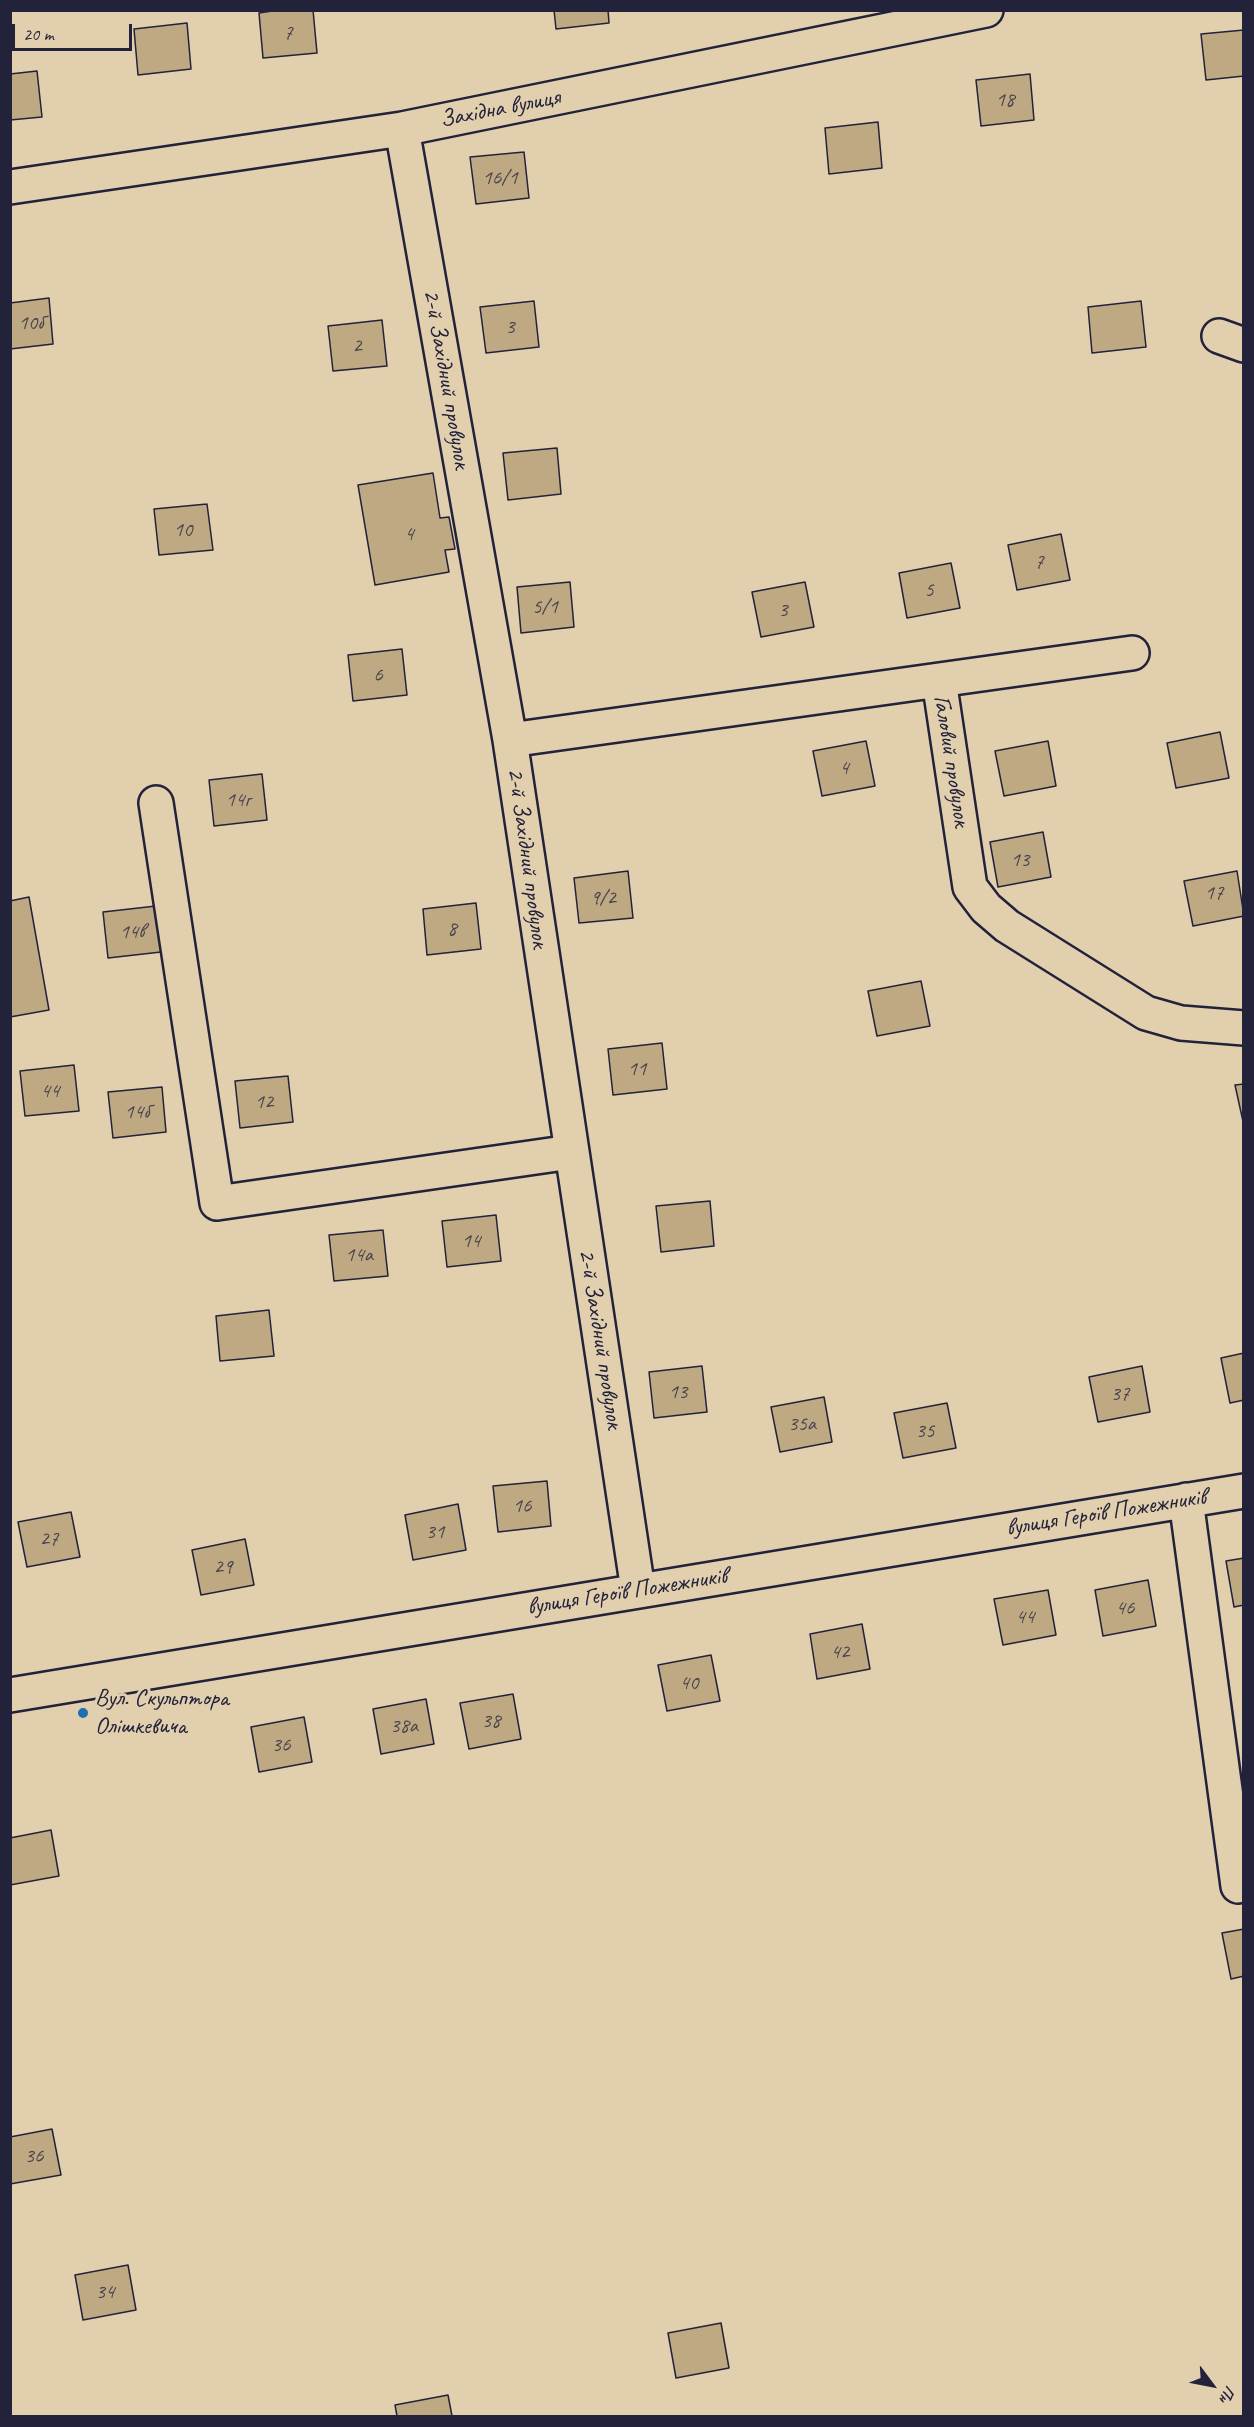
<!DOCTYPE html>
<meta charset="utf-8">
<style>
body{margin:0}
#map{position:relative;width:1254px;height:2427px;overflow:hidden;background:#e1cfad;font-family:Caveat,sans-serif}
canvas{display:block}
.frame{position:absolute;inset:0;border:12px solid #22223b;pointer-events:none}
.north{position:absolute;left:1182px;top:2355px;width:60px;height:60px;-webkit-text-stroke:4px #e1cfad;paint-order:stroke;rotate:122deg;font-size:16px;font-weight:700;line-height:24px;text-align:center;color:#22223b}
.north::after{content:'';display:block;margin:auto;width:21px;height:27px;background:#22223b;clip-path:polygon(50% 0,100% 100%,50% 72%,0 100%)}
.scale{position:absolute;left:12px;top:24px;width:120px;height:27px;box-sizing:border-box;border:3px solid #22223b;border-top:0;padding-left:8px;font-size:18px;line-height:21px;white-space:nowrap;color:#22223b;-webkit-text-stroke:4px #e1cfad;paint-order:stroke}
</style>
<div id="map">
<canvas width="1254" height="2427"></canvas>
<div class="frame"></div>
<div class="north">Пн</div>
<div class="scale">20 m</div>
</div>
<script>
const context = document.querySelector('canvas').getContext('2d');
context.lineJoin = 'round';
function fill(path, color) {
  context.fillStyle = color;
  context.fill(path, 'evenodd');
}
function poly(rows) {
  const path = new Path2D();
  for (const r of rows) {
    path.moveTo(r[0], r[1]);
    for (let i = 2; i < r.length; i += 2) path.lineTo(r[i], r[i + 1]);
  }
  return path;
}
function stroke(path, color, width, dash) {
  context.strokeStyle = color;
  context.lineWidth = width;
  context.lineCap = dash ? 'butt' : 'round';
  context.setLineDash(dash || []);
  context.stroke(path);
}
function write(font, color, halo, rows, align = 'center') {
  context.font = font + ' Caveat,sans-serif';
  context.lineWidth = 6;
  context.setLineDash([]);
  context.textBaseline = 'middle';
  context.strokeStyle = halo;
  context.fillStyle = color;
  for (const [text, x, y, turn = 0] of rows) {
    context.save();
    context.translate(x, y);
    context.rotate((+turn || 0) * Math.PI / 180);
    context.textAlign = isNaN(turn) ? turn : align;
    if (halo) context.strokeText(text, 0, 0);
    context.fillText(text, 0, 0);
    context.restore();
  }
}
const building = poly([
 [279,10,313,10,317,53,263,58,259,13,279,10],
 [554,10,608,10,609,23,556,29,554,10],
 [187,23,191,69,138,75,134,29,187,23],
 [1244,30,1244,76,1206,80,1201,34,1244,30],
 [37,71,42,117,10,120,10,74,37,71],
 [1030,74,1034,120,981,126,976,80,1030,74],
 [878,122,882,168,829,174,825,128,878,122],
 [524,152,529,198,476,204,470,157,524,152],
 [49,298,53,344,10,349,10,303,49,298],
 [534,301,539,347,486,353,480,307,534,301],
 [1141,301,1146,347,1092,353,1088,307,1141,301],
 [382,320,387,366,333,371,328,326,382,320],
 [557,448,561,494,508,500,503,453,557,448],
 [433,473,440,518,449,517,455,549,445,550,449,572,375,585,358,485,433,473],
 [207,504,213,550,159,555,154,509,207,504],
 [1061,534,1070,580,1017,590,1008,545,1061,534],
 [951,563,960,608,907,618,899,573,951,563],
 [570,582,574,627,521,633,517,587,570,582],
 [805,582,814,627,761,637,752,592,805,582],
 [402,649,407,695,353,701,348,655,402,649],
 [1220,732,1229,778,1176,788,1167,743,1220,732],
 [866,741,875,786,822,796,813,751,866,741],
 [1048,741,1056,786,1004,796,995,751,1048,741],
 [262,774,267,820,214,826,209,780,262,774],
 [1043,832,1051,877,998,887,990,842,1043,832],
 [628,871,633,918,579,923,574,878,628,871],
 [1237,871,1244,916,1193,926,1184,881,1237,871],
 [29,897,49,1010,10,1017,10,901,29,897],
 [476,903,481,949,427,955,423,909,476,903],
 [156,906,161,952,108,958,103,912,156,906],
 [921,981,930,1026,877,1036,868,991,921,981],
 [662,1043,667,1089,613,1095,608,1049,662,1043],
 [74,1065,79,1111,25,1116,20,1071,74,1065],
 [288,1076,293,1122,240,1128,235,1081,288,1076],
 [1244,1084,1244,1126,1235,1085,1244,1084],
 [162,1087,166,1132,113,1138,108,1092,162,1087],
 [710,1201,714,1246,661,1252,656,1206,710,1201],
 [496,1215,501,1261,447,1267,442,1221,496,1215],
 [383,1230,388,1276,334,1281,329,1235,383,1230],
 [269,1310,274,1356,220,1361,216,1316,269,1310],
 [1244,1353,1244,1400,1230,1403,1221,1358,1244,1353],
 [702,1366,707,1412,654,1418,649,1372,702,1366],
 [1142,1366,1150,1412,1098,1422,1089,1377,1142,1366],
 [824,1397,832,1442,780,1452,771,1407,824,1397],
 [947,1403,956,1448,903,1458,894,1413,947,1403],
 [547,1481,551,1526,498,1532,493,1486,547,1481],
 [458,1504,466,1550,413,1560,405,1515,458,1504],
 [71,1512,80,1557,27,1567,18,1522,71,1512],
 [245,1539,254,1585,201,1595,192,1550,245,1539],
 [1244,1558,1244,1605,1234,1607,1226,1561,1244,1558],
 [1148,1580,1156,1626,1103,1636,1095,1590,1148,1580],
 [1048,1590,1056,1635,1003,1645,994,1599,1048,1590],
 [862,1624,870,1669,817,1679,810,1634,862,1624],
 [711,1655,720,1701,667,1711,658,1665,711,1655],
 [513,1694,521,1739,469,1749,460,1703,513,1694],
 [426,1699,434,1744,381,1754,373,1709,426,1699],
 [304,1717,312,1762,259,1772,251,1727,304,1717],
 [51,1830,59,1876,10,1885,10,1838,51,1830],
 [1244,1929,1244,1976,1231,1979,1222,1933,1244,1929],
 [52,2129,61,2175,10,2184,10,2137,52,2129],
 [128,2265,136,2310,83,2320,75,2275,128,2265],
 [721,2323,729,2368,676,2378,668,2333,721,2323],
 [448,2395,452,2416,397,2416,395,2405,448,2395]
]);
const minor = poly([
 [402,129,510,740,638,1590],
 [10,187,402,129,986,10],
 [1219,336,1244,345],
 [939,680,1132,653],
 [510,740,939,680,970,887,986,908,1007,926,1146,1013,1181,1023,1244,1028],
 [156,803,217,1203,571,1152],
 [1186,1500,1238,1886],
 [10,1695,1244,1491]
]);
const markers = [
 [83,1713,6,"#1f6fb2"]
];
const numberNames = [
 ["7",288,33],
 ["18",1005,100],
 ["16/1",500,178],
 ["10б",31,323],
 ["3",510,327],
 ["2",357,346],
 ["10",183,530],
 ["4",409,534],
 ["7",1039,562],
 ["5",929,590],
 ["5/1",545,607],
 ["3",783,610],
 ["6",378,675],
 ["4",844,768],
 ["14г",238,800],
 ["13",1020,860],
 ["17",1214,893],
 ["9/2",603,898],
 ["8",452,929],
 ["14в",132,932],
 ["11",637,1069],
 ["44",50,1091],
 ["12",264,1102],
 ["14б",137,1112],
 ["14",471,1241],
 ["14а",359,1255],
 ["13",678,1392],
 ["37",1120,1394],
 ["35а",802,1424],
 ["35",925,1431],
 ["16",522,1506],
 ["31",435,1532],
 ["27",49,1539],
 ["29",223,1567],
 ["46",1125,1608],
 ["44",1025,1617],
 ["42",840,1652],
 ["40",689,1683],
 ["38",491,1721],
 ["38а",404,1726],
 ["36",281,1745],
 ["36",34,2156],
 ["34",105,2292]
];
const streetNames = [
 ["Західна вулиця",500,109,-11],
 ["2-й Західний провулок",446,379,80],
 ["Галовий провулок",951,761,81],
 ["2-й Західний провулок",527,858,82],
 ["2-й Західний провулок",600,1339,81],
 ["вулиця Героїв Пожежників",1106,1513,-9],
 ["вулиця Героїв Пожежників",627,1592,-9]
];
const poiNames = [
 ["Вул. Скульптора",95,1699],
 ["Олішкевича",95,1727]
];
fill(building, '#bea982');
stroke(building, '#22223b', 1.5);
stroke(minor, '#22223b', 38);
stroke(minor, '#e1cfad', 33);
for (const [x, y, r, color] of markers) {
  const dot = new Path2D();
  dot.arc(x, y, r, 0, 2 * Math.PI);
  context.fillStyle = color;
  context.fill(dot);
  stroke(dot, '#e1cfad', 2);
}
write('21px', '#49444d', null, numberNames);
write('24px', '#22223b', '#e1cfad', streetNames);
write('24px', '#22223b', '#e1cfad', poiNames, 'left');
</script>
